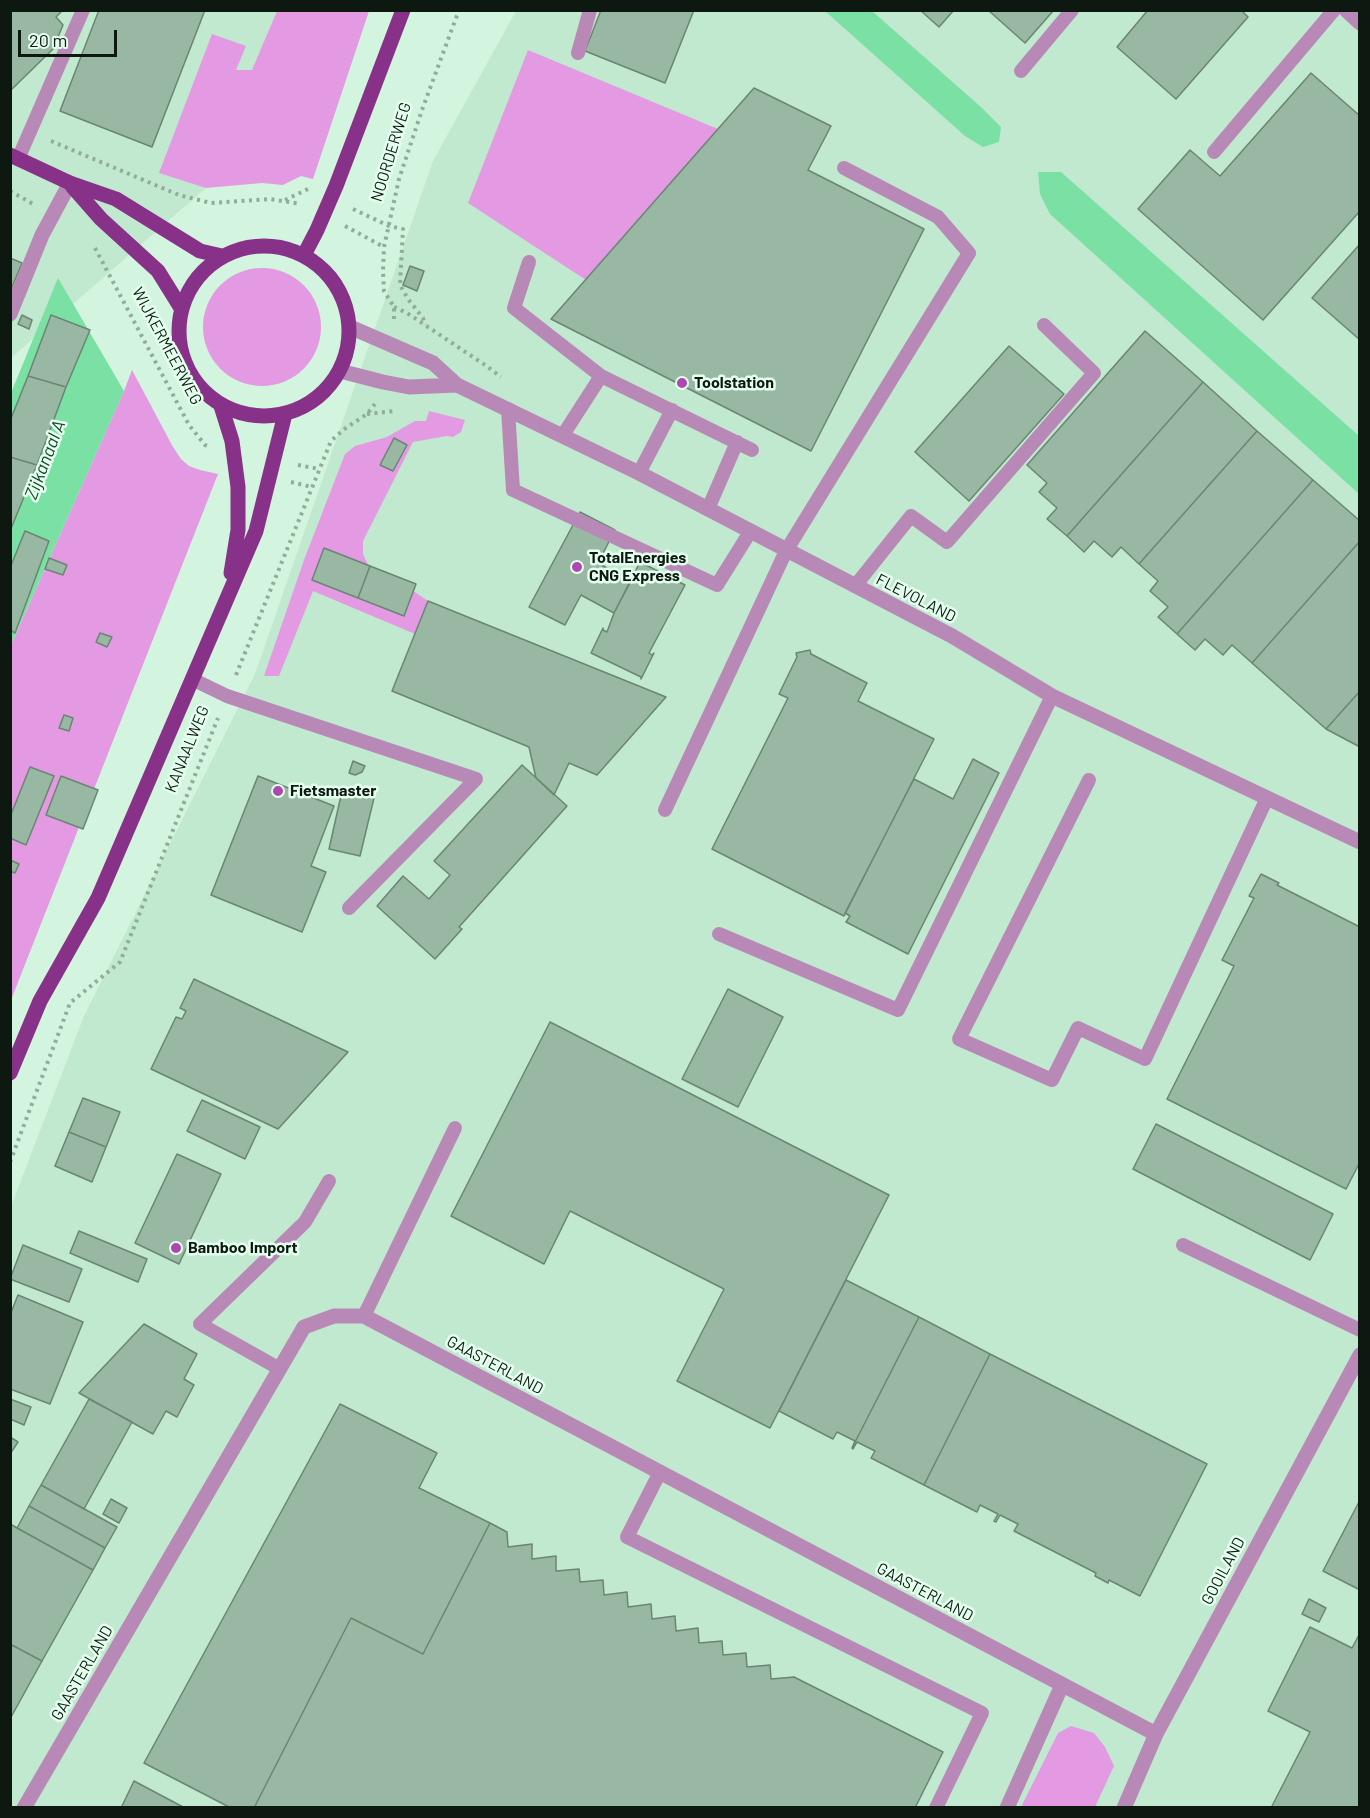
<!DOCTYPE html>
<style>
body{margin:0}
#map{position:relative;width:1370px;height:1818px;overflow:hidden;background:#d3f4de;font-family:Barlow,sans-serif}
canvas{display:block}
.frame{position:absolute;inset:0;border:12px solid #0d1811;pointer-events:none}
.scale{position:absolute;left:18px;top:30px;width:99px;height:27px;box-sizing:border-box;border:3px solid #0d1811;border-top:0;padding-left:8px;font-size:18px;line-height:21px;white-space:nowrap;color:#0d1811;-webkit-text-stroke:4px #e5ffee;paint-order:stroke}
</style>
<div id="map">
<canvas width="1370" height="1818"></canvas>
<div class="frame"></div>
<div class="scale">20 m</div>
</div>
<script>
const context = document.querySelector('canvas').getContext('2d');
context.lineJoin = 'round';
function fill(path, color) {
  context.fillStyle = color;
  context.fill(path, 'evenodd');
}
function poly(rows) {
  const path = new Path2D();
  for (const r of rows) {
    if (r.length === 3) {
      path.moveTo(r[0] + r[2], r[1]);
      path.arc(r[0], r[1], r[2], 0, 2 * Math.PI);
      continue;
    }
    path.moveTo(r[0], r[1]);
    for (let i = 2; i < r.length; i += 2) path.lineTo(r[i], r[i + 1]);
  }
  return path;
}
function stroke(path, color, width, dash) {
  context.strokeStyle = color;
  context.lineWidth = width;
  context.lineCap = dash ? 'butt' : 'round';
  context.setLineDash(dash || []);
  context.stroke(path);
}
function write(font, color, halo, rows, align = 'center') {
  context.font = font + ' Barlow,sans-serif';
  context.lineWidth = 5;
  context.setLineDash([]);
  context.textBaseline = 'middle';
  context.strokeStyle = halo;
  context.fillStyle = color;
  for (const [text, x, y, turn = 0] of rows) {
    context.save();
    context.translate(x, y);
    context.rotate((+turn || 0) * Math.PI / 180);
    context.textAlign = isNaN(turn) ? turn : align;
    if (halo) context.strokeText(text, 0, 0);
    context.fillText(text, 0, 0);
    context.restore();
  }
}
const built = poly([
 [11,11,277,11,206,188,11,358],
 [516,11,1359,11,1359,1807,11,1807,10,1209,84,1016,255,674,433,161]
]);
const green = poly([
 [277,11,369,11,313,179,301,176,283,185,262,183,206,188,159,173,212,34,246,46,236,70,252,70],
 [528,50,718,129,586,280,468,203],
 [262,327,59],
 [132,370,173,447,181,459,189,466,200,470,218,474,11,1000,11,645,124,391],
 [429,411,465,420,461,432,453,437,447,436,413,442,363,541,363,554,369,567,412,590,428,601,415,634,313,591,279,676,264,676,304,560,345,454,355,446,387,437,415,421,426,421],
 [1071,1726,1094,1733,1105,1747,1114,1766,1095,1807,1021,1807,1058,1733]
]);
const water = poly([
 [825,11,872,11,982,108,1001,127,999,142,983,147,965,136],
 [1038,172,1061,172,1359,436,1359,494,1050,214,1040,194],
 [58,278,124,391,11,645,11,393]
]);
const building = poly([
 [10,10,63,10,56,17,63,25,53,49,10,91,10,10],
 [99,10,205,10,152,147,60,111,99,10],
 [601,10,694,10,665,83,585,51,601,10],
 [920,10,954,10,939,27,920,10],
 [988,10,1054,10,1025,43,988,10],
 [1148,10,1241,10,1248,17,1176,99,1117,47,1148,10],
 [1311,73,1360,116,1360,211,1263,320,1138,209,1190,150,1220,176,1311,73],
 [754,88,831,126,808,170,924,229,811,451,551,319,754,88],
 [1360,244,1360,340,1312,298,1360,244],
 [10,258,22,263,10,292,10,258],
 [410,266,424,271,417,291,403,285,410,266],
 [22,315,32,320,29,329,18,324,22,315],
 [51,315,90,330,66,387,28,376,51,315],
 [1145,331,1203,382,1067,536,1047,519,1057,508,1039,492,1047,483,1027,465,1145,331],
 [1009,346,1064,394,969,501,915,452,1009,346],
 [28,376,66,387,37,465,10,457,10,421,28,376],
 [1203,382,1257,431,1139,564,1121,547,1112,557,1094,541,1084,552,1067,536,1203,382],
 [1257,431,1313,480,1177,634,1158,617,1168,607,1150,591,1158,581,1139,564,1257,431],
 [394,438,407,445,393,471,380,465,394,438],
 [10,457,37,465,10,531,10,457],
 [1313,480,1360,521,1360,541,1252,663,1232,645,1223,655,1205,639,1195,650,1177,634,1313,480],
 [580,512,615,530,598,563,631,581,614,613,581,595,565,625,529,607,580,512],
 [25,531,49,541,15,633,10,630,10,568,25,531],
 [1360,541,1360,691,1326,729,1252,663,1360,541],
 [324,548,370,566,358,598,312,580,324,548],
 [49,558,67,565,63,575,45,569,49,558],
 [640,562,685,585,649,653,652,655,654,653,641,679,641,677,591,653,603,628,603,630,607,632,614,613,640,562],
 [370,566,416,584,404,616,358,598,370,566],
 [428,601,666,697,597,775,569,763,554,795,536,778,529,747,392,691,428,601],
 [100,633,112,637,107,647,96,642,100,633],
 [810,650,811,654,867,683,858,701,934,739,844,916,712,849,788,698,779,694,797,657,796,653,810,650],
 [1360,691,1360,747,1326,729,1360,691],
 [64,715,73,718,69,731,59,728,64,715],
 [973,759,999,773,908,954,846,922,850,916,845,913,914,779,953,799,973,759],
 [353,761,365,766,362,772,355,775,349,773,353,761],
 [522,765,567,806,459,927,462,929,435,959,377,906,403,876,429,899,450,875,434,861,522,765],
 [30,767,54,776,26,845,10,838,10,817,30,767],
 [61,776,98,790,83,829,46,815,61,776],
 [258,776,334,806,311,866,326,872,302,932,211,895,258,776],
 [342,791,374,798,360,856,329,849,342,791],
 [10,860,19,864,15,873,10,871,10,860],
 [1261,874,1279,883,1277,885,1360,927,1360,1162,1346,1189,1167,1099,1234,966,1222,960,1254,898,1249,896,1261,874],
 [194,979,348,1052,278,1129,151,1069,176,1017,182,1019,186,1011,180,1008,194,979],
 [728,989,783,1017,738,1107,682,1079,728,989],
 [550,1022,889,1195,770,1428,677,1381,724,1289,570,1211,544,1264,451,1216,550,1022],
 [83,1098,120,1112,106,1147,69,1132,83,1098],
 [202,1100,260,1127,245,1159,187,1131,202,1100],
 [1156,1124,1333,1214,1310,1260,1133,1169,1156,1124],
 [69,1132,106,1147,92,1182,55,1166,69,1132],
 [177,1154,221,1174,179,1264,135,1243,177,1154],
 [79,1231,147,1259,138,1282,70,1253,79,1231],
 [23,1245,82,1269,69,1302,10,1279,23,1245],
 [846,1280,919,1317,852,1448,855,1441,837,1432,833,1439,779,1411,846,1280],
 [18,1295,83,1322,50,1404,10,1389,10,1315,18,1295],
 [919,1317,990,1354,924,1485,871,1458,875,1451,857,1442,853,1449,852,1448,919,1317],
 [144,1324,197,1354,184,1379,194,1385,177,1417,166,1411,153,1434,79,1393,144,1324],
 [990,1354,1207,1464,1140,1596,1109,1580,1108,1583,1095,1576,1096,1573,1014,1531,1018,1524,1000,1515,996,1522,994,1521,998,1514,980,1505,977,1512,924,1485,990,1354],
 [10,1399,31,1407,24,1425,10,1419,10,1399],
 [89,1399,132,1422,84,1509,41,1485,89,1399],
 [340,1404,437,1453,419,1488,490,1523,423,1654,351,1618,254,1808,231,1808,144,1763,340,1404],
 [10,1437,18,1442,10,1454,10,1437],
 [41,1485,117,1527,105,1548,29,1506,41,1485],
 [111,1499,127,1508,119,1523,103,1514,111,1499],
 [1360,1500,1360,1590,1323,1571,1360,1500],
 [29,1506,105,1548,93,1570,17,1528,29,1506],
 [490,1523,507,1532,508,1547,532,1544,532,1559,556,1556,556,1571,579,1569,580,1582,603,1580,604,1595,627,1592,628,1607,651,1604,652,1619,675,1616,676,1631,698,1628,699,1643,722,1641,723,1655,746,1653,747,1667,770,1665,771,1679,794,1677,943,1752,915,1808,254,1808,351,1618,423,1654,490,1523],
 [10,1524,93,1570,42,1661,10,1644,10,1524],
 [1309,1599,1326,1608,1319,1622,1302,1614,1309,1599],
 [1310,1627,1352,1648,1360,1633,1360,1808,1271,1808,1310,1732,1268,1711,1310,1627],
 [10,1644,42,1661,10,1719,10,1644],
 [134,1781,185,1808,121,1808,134,1781]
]);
const path = poly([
 [51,141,179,195,211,203,270,199,301,204],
 [10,191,33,204],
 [285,200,308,189],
 [353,209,389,226,403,229,400,285,408,299,423,318,425,325],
 [345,226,384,247],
 [95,248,189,425,205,445,208,446],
 [394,307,407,313,485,365,501,377],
 [394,319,394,307,384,291,383,271,384,247,399,179,422,110,459,10],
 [367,414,395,411],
 [298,465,319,469],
 [291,482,312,487],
 [236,675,331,441,343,430,367,414,375,404],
 [10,1162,70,1003,120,962,218,718]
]);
const service = poly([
 [578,53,590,10],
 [1021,71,1072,10],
 [1214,152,1334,10],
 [18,159,83,10],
 [529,262,514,308,601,376,752,450],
 [508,409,513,490,717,585,750,532],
 [563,435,601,376],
 [639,473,672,410],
 [708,509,737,442],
 [855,586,911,516,947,542,1094,373,1044,325],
 [192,679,227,696,476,779,349,908],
 [1089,780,959,1039,1052,1080,1078,1028,1145,1059,1267,798],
 [665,810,786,551,969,253,938,217,844,168],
 [719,934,898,1010,1052,696],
 [1183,1245,1360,1330],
 [364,1316,455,1128],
 [280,1369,200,1324,305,1222,329,1181],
 [660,1472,627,1537,982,1713,936,1808]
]);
const minor = poly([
 [1346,10,1360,23],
 [10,314,42,235,70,183],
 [350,327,433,363,457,385,639,473,952,636,1052,696,1360,842],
 [340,371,383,382,409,387,457,385],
 [24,1808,304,1327,334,1316,364,1316,1156,1734],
 [1007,1808,1062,1685],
 [1124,1808,1156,1734,1360,1355]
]);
const primary = poly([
 [10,155,70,183,116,199,200,251,222,256],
 [72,186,101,219,158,271,181,308],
 [264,331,85],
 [304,255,317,230,336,186,403,10],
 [221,406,232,441,238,487,238,530,231,573],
 [10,1073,40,1001,98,898,256,531,285,414]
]);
const markers = [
 [682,383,6,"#ad48ae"],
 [577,567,6,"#ad48ae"],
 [278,791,6,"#ad48ae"],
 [176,1248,6,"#ad48ae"]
];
const streetNames = [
 ["NOORDERWEG",391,152,-73],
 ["WIJKERMEERWEG",167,346,62],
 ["FLEVOLAND",916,598,27],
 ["KANAALWEG",187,749,-68],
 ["GAASTERLAND",495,1365,28],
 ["GOOILAND",1223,1571,-62],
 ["GAASTERLAND",925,1592,28],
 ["GAASTERLAND",82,1673,-60]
];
const poiNames = [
 ["Toolstation",694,383],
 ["TotalEnergies",589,558],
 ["CNG Express",589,576],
 ["Fietsmaster",290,791],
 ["Bamboo Import",188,1248]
];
const waterNames = [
 ["Zijkanaal A",45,460,-69]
];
fill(built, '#c1e9cf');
fill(green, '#e39ae2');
fill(water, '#7ae0a4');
fill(building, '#99b8a3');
stroke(building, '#698673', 1.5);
stroke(path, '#92ac9b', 4, [3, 4.5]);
stroke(service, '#b889b7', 14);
stroke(minor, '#b889b7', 15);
stroke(primary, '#883189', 15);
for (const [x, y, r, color] of markers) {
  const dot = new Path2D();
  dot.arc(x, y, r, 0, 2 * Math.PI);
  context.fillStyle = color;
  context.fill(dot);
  stroke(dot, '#e5ffee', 2);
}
write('16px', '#0d1811', '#e5ffee', streetNames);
write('bold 16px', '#0d1811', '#e5ffee', poiNames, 'left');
write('italic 18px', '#1a452d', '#e5ffee', waterNames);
</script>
